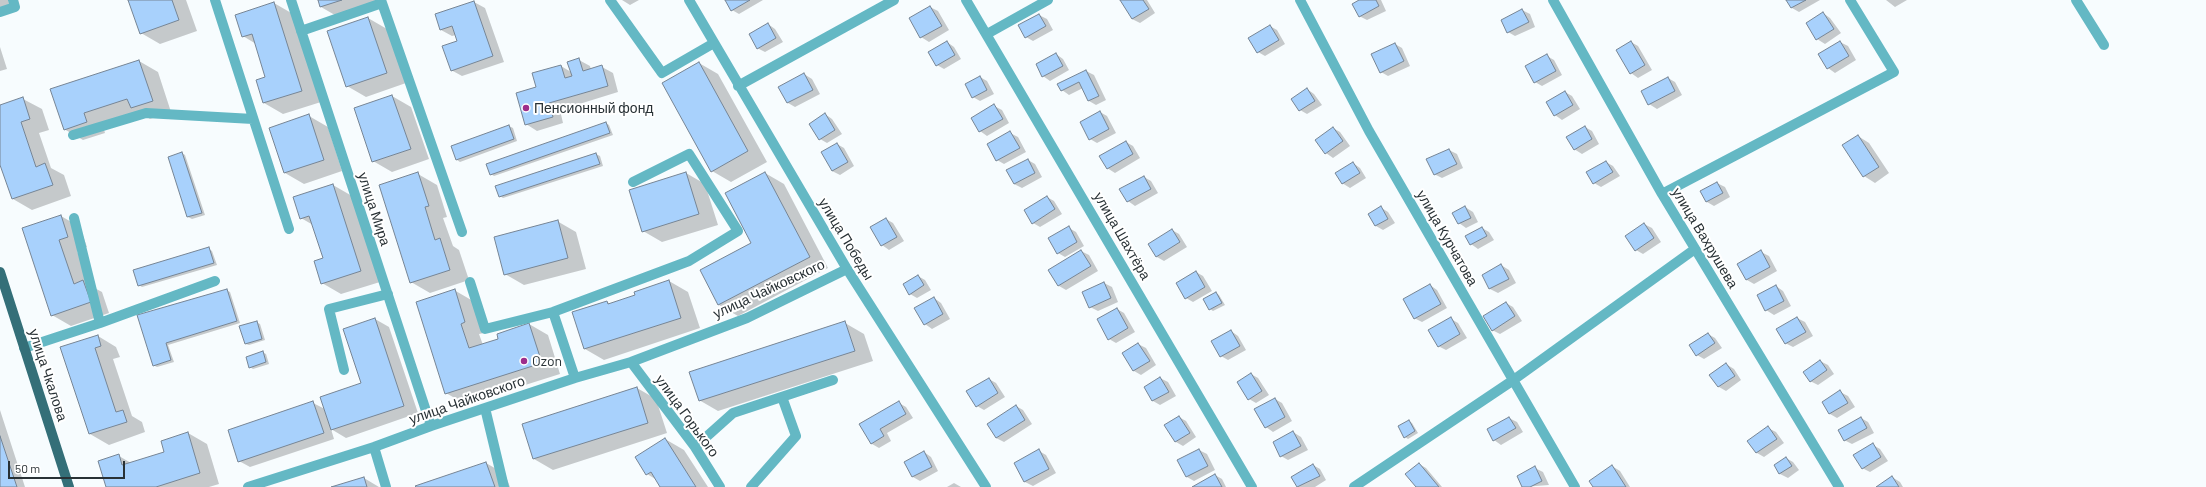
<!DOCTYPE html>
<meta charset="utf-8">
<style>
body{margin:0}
#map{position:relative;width:2206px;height:487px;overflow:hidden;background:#f7fcfe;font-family:Barlow,sans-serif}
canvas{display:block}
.scale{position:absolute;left:8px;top:461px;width:117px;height:18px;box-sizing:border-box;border:2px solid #283135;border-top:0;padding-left:5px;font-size:12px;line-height:14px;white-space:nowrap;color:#283135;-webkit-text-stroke:3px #fff;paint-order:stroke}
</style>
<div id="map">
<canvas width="2206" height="487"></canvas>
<div class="scale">50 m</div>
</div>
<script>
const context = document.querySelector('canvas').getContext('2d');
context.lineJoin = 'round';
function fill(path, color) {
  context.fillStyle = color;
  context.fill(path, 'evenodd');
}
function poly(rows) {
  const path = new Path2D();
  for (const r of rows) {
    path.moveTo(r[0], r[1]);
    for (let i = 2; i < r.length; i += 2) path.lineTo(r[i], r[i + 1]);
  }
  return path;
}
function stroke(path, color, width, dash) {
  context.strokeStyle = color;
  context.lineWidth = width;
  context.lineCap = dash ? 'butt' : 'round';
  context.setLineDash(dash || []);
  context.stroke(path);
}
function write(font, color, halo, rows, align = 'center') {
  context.font = font + ' Barlow,sans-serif';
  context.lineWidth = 4;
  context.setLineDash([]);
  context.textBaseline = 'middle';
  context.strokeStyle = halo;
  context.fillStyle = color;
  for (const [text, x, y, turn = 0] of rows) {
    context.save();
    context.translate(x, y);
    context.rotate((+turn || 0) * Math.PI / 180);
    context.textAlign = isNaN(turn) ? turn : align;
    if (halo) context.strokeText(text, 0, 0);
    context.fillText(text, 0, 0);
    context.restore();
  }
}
const shadow = poly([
 [0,0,8,0,11,10,0,14],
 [129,0,186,0,197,31,160,44,141,33],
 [319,0,378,0,340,18,321,7],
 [622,0,639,0,630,5],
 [726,0,763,0,739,14,732,10],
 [1121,0,1147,0,1155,13,1140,23,1132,19],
 [1361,0,1381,0,1386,11,1367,20,1359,16],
 [1788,0,1820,0,1799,12,1792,8],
 [1886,0,1907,0,1895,7],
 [474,2,485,8,504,62,462,76,451,70,459,42,456,35,452,36,441,30,436,15],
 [274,3,293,14,321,102,283,114,264,103,257,81,267,77,256,44,243,36],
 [930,7,938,11,949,30,929,42,921,37,910,18],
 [1522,10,1530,14,1535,27,1515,36,1508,32],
 [1823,13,1830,18,1841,33,1825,44,1817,39,1807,24],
 [1039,15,1047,19,1053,30,1033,41,1026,37],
 [368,18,387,29,406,83,366,97,347,86],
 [768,24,775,29,783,42,765,52,757,48],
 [1270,26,1277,30,1285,44,1265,56,1258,52],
 [947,42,954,47,961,59,944,69,937,65],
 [1631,42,1638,46,1652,70,1638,78,1631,73],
 [1840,42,1848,46,1856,60,1835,73,1828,68],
 [1395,44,1402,48,1410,66,1388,76,1381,72],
 [0,47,7,69,0,71],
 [1056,54,1063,59,1069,70,1050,81,1043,76],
 [1547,56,1554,60,1562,75,1542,86,1535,82],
 [579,60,590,66,591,70,602,67,613,73,618,92,560,110,563,123,537,131,526,124,561,66,571,72],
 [139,61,158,72,171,112,150,119,138,112,102,123,105,133,83,140,64,129],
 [699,63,718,74,767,162,731,182,712,171],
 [1086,71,1094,75,1106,100,1096,105,1089,101,1083,88,1069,95,1062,90],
 [804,74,812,79,820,94,795,107,788,103],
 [980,77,987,81,994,94,980,101,973,97],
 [1668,78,1675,82,1682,95,1657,109,1649,104],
 [1307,89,1314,94,1322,105,1307,114,1300,110],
 [1565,92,1572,96,1580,109,1562,120,1555,115],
 [392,96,411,107,429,159,392,172,373,161,355,109],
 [23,99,42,109,49,130,39,133,51,168,64,175,71,196,32,210,13,199,0,162,0,106],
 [994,106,1002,110,1009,123,987,136,980,131],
 [1100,112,1107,116,1116,133,1097,143,1090,139],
 [825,114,832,119,842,134,827,143,820,139],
 [309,116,328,127,342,171,304,184,285,173],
 [606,123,609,125,613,135,494,176,491,174],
 [509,126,513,128,517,141,460,162,457,160],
 [1585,127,1592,131,1599,144,1582,154,1574,149],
 [1333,128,1340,132,1350,146,1333,158,1326,153],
 [1010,133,1018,137,1026,152,1004,164,997,160],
 [1858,136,1869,143,1889,173,1875,183,1864,176],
 [1126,142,1133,146,1140,158,1115,173,1107,168],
 [837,144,844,148,854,166,840,175,832,171],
 [1449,150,1457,154,1463,168,1442,178,1434,174,1428,160],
 [182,153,185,155,205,215,192,219,188,217],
 [596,154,600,156,603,166,503,198,500,196],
 [1028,160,1035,164,1042,177,1022,188,1014,184],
 [1606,162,1613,166,1620,176,1601,187,1594,183],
 [1353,163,1360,168,1366,178,1350,188,1342,183],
 [686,173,705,184,718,225,662,242,643,231],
 [765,173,784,184,828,268,738,316,719,305,701,270,753,243],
 [418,174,437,185,447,217,443,218,453,246,459,250,469,280,430,293,411,282],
 [1144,177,1151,181,1158,193,1135,206,1128,201],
 [1717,183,1725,187,1730,197,1714,206,1707,202,1702,192],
 [333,185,352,196,380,282,341,294,322,283,324,259,313,225,301,218],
 [1047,197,1054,201,1062,214,1040,227,1033,223],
 [1380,207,1388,212,1395,223,1383,230,1376,226,1369,214],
 [1465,207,1473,212,1478,222,1466,228,1459,223],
 [61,216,80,227,87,247,77,251,89,285,102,292,109,313,71,326,52,315],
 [886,219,893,223,904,241,889,250,882,245],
 [557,221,576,232,586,269,524,285,505,274],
 [1644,224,1652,228,1661,242,1643,254,1636,250],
 [1069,228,1076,232,1084,246,1065,257,1058,253],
 [1482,228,1489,232,1494,240,1478,249,1471,244],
 [1172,230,1179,234,1187,247,1164,261,1157,257,1149,244],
 [209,249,212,251,217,265,142,287,139,285],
 [1081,251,1089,255,1098,271,1066,290,1059,286,1050,270],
 [1761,252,1769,256,1777,271,1754,284,1747,280,1738,264],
 [1501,265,1509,270,1516,283,1498,293,1490,289,1483,275],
 [1196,272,1203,276,1212,291,1193,302,1186,298],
 [918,276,925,280,931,290,917,298,910,294],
 [669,281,688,292,700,328,604,360,585,349,607,302,611,304,637,296],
 [1104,283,1112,287,1118,302,1098,311,1090,307],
 [1430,285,1437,290,1447,308,1422,322,1414,318],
 [1776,286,1783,291,1791,306,1774,315,1766,310],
 [226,290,230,292,240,323,168,345,174,362,157,367,153,365,139,316],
 [454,290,473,301,484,333,479,334,483,345,499,339,529,324,548,335,560,374,465,404,446,393],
 [1216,293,1219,295,1225,305,1213,311,1210,309],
 [934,298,941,303,950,319,932,329,925,324],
 [1506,303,1513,307,1522,321,1500,334,1492,330],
 [1117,309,1124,313,1135,332,1116,343,1109,339],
 [1797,318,1805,322,1813,336,1793,347,1785,343],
 [375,319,389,327,418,413,346,438,331,429,334,439,250,467,239,461,313,403,325,409,363,383],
 [1451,319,1458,323,1467,338,1446,350,1438,346],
 [256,322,260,324,265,340,249,345,246,344],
 [845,323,864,334,873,361,718,411,699,400],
 [1231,331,1238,336,1246,350,1228,360,1221,356],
 [1708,334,1715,338,1722,348,1704,359,1697,355],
 [98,336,116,347,120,357,113,359,132,416,142,422,145,432,109,445,90,434,61,348],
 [1138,344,1146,348,1156,365,1141,375,1134,371,1123,354],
 [262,352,266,354,269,364,253,369,250,367],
 [1820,361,1828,365,1834,374,1818,385,1810,381],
 [1726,364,1734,369,1741,380,1726,391,1719,387,1711,375],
 [1251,374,1258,378,1269,395,1256,403,1249,399],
 [1160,378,1168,382,1176,396,1160,405,1153,401],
 [989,379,996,383,1005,397,984,410,977,406],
 [637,388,656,399,667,433,553,470,534,459],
 [1840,392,1848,396,1855,407,1837,418,1830,414,1823,402],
 [1275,399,1282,403,1292,421,1273,432,1266,427],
 [899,403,906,407,913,418,887,433,891,441,879,448,872,444,861,424],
 [1016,406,1023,410,1032,424,1004,442,996,438],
 [0,410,25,487,0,487],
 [1179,417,1186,421,1196,437,1183,446,1176,442,1165,425],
 [1509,418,1517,422,1523,432,1501,445,1494,440],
 [1861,418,1868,422,1874,433,1852,444,1844,440],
 [1409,421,1412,423,1418,433,1408,439,1405,437],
 [1768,428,1776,432,1784,443,1764,457,1757,453,1749,441],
 [1293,432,1301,437,1308,450,1288,460,1281,456],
 [188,433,207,444,219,484,209,487,107,487,119,456,131,463,165,453],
 [665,439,684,450,708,487,661,487,657,480,647,474],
 [1873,445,1880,449,1888,461,1870,472,1862,468],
 [1199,450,1207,454,1215,470,1194,481,1187,477],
 [1039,451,1046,455,1056,473,1033,486,1025,482,1015,464],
 [924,452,931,457,938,471,920,481,913,477],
 [1786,458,1793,462,1799,470,1788,478,1780,474,1775,466],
 [486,463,505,474,510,487,417,487],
 [1419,464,1426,468,1442,487,1417,487],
 [1313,465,1320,469,1326,480,1315,487,1298,487,1292,477],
 [1612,466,1620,471,1630,487,1594,487],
 [1535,468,1543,472,1549,485,1523,487],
 [1215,475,1222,479,1226,487,1194,487],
 [1892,477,1900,482,1903,487,1878,487],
 [364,478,379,487,335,487],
 [954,483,961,487,947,487]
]);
const building = poly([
 [128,0,172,0,179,20,140,34,128,0],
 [318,0,342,0,320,7,318,0],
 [725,0,750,0,731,11,725,0],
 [1120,0,1143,0,1149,9,1132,19,1120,0],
 [1359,0,1376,0,1379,6,1359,17,1352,4,1359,0],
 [1786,0,1806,0,1791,8,1786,0],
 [474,1,493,56,451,71,442,46,457,41,452,26,440,30,435,14,474,1],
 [274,2,302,91,263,103,256,80,265,77,252,34,242,37,235,15,274,2],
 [930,6,942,26,920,38,909,18,930,6],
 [1522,9,1529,22,1507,33,1501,20,1522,9],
 [1823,12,1834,29,1816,40,1806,23,1823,12],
 [1039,14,1046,26,1025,38,1018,25,1039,14],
 [368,17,387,73,346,87,327,31,368,17],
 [768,23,776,38,757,49,749,34,768,23],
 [1270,25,1279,40,1257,53,1248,38,1270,25],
 [947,41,955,55,936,66,928,52,947,41],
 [1631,41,1645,65,1630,74,1616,50,1631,41],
 [1840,41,1849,56,1827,69,1818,54,1840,41],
 [1395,43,1404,61,1380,73,1371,54,1395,43],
 [1056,53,1063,66,1042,77,1036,64,1056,53],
 [1547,54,1556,71,1534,83,1525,66,1547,54],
 [579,58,583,71,602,65,608,86,549,103,553,117,525,125,516,93,536,87,532,73,561,65,565,78,572,76,567,62,579,58],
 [139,60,153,101,131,108,127,99,84,113,87,122,64,130,50,89,139,60],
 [699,62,748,151,711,172,662,83,699,62],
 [1086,70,1099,96,1088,101,1079,82,1061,91,1057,84,1086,70],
 [804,73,813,90,787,103,778,87,804,73],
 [980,76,987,90,972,98,965,84,980,76],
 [1668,77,1675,91,1648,105,1641,91,1668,77],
 [1307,88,1315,101,1299,111,1291,99,1307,88],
 [1565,91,1573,105,1554,116,1546,102,1565,91],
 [392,95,411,149,372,162,354,108,392,95],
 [23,97,30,119,21,122,36,167,45,163,53,185,12,199,0,165,0,105,23,97],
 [994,104,1003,119,979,132,971,118,994,104],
 [1100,111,1109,129,1089,140,1080,122,1100,111],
 [825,113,835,130,819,140,809,124,825,113],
 [309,114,324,160,284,173,269,128,309,114],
 [606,122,610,133,490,175,486,164,606,122],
 [509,125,514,139,456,160,451,146,509,125],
 [1585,126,1592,139,1574,150,1566,137,1585,126],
 [1333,127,1343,141,1325,154,1315,140,1333,127],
 [1010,131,1020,148,996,161,987,144,1010,131],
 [1858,135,1879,167,1863,177,1842,145,1858,135],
 [1126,141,1133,154,1107,169,1099,156,1126,141],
 [837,143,848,162,832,171,821,152,837,143],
 [1449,149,1457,164,1434,175,1426,159,1449,149],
 [182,152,202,213,187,217,168,157,182,152],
 [596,153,600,164,499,197,495,186,596,153],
 [1028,159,1035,173,1014,184,1006,170,1028,159],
 [1606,161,1613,172,1593,184,1586,172,1606,161],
 [1353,162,1360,173,1342,184,1335,173,1353,162],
 [418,172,429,206,425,207,435,240,440,238,450,270,410,283,379,185,418,172],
 [686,172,699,214,642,232,629,190,686,172],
 [765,172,810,257,718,305,700,270,751,243,725,193,765,172],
 [1144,176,1151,189,1127,202,1119,189,1144,176],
 [1717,182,1723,193,1706,202,1700,191,1717,182],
 [333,184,361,271,321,284,314,261,323,258,309,216,300,219,293,197,333,184],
 [1047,196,1055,209,1032,224,1024,210,1047,196],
 [1381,206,1388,219,1375,226,1368,214,1381,206],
 [1465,206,1471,218,1458,224,1452,213,1465,206],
 [61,215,68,237,59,240,74,284,83,280,91,302,51,316,22,228,61,215],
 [886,218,897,237,881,246,870,227,886,218],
 [558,220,568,258,504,275,494,237,558,220],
 [1644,223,1654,238,1635,251,1625,236,1644,223],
 [1069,226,1077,242,1057,254,1048,238,1069,226],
 [1482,227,1487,236,1470,245,1465,236,1482,227],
 [1172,229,1180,242,1156,257,1148,244,1172,229],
 [209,247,214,263,138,286,133,270,209,247],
 [1081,250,1091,266,1058,286,1048,270,1081,250],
 [1761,250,1770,267,1746,280,1737,264,1761,250],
 [1501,264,1509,279,1489,289,1482,275,1501,264],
 [1196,271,1205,287,1185,299,1176,283,1196,271],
 [918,275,924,285,909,295,903,284,918,275],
 [669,280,681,318,584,349,572,312,607,301,608,304,635,295,634,292,669,280],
 [1104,282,1111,298,1089,308,1082,292,1104,282],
 [1430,284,1441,304,1414,319,1403,299,1430,284],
 [1776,285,1784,301,1765,311,1757,295,1776,285],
 [227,289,237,321,166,343,171,360,153,366,137,315,227,289],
 [455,289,465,322,461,324,469,348,498,339,497,334,529,323,542,363,445,394,416,302,455,289],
 [1216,292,1222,303,1209,310,1203,299,1216,292],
 [934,297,943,314,924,325,914,308,934,297],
 [1506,302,1515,316,1492,331,1483,316,1506,302],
 [1117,308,1128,328,1108,340,1097,319,1117,308],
 [1451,317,1460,334,1438,347,1428,330,1451,317],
 [1797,317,1806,332,1785,344,1776,329,1797,317],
 [375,318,404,406,331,430,320,397,361,383,343,329,375,318],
 [257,321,262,339,245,344,239,326,257,321],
 [845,321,855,351,699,401,689,372,845,321],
 [1231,330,1240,346,1220,357,1211,341,1231,330],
 [1708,333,1715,343,1696,356,1689,345,1708,333],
 [98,335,101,346,95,348,116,412,123,410,127,422,89,434,60,347,98,335],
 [1138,343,1150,361,1133,371,1122,353,1138,343],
 [263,351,266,362,249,368,246,357,263,351],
 [1820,360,1827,370,1810,382,1803,372,1820,360],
 [1726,363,1735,376,1718,387,1709,375,1726,363],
 [1251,373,1262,391,1248,400,1237,382,1251,373],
 [1160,377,1169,392,1152,401,1144,387,1160,377],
 [989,378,998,393,976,407,966,391,989,378],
 [637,387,648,423,533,459,522,424,637,387],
 [1840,390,1848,403,1829,414,1822,402,1840,390],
 [1275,398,1285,417,1265,428,1254,409,1275,398],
 [313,401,324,433,238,462,228,430,313,401],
 [899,401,906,414,880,429,884,436,871,444,859,424,899,401],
 [1016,405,1025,420,996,438,987,424,1016,405],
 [1179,416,1190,433,1175,442,1164,425,1179,416],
 [1509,417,1516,428,1493,441,1487,429,1509,417],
 [1861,417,1867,428,1844,441,1838,430,1861,417],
 [1409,420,1415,431,1404,438,1398,426,1409,420],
 [1768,426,1777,439,1756,453,1747,441,1768,426],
 [1293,431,1301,446,1280,457,1273,442,1293,431],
 [188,432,200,473,156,487,106,487,98,461,119,454,122,465,164,452,161,441,188,432],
 [0,436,17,487,0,487,0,436],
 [665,438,696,487,660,487,651,472,646,475,635,457,665,438],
 [1873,443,1881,457,1862,469,1853,455,1873,443],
 [1039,449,1049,469,1024,482,1014,463,1039,449],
 [1199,449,1208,466,1186,477,1177,460,1199,449],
 [924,451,932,467,912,477,904,462,924,451],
 [1786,457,1792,466,1779,474,1774,465,1786,457],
 [486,462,495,487,416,487,415,486,486,462],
 [1419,463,1439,487,1416,487,1405,474,1419,463],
 [1313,464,1320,476,1297,487,1291,477,1313,464],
 [1612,465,1626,487,1593,487,1589,481,1612,465],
 [1535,466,1542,481,1530,487,1522,487,1517,476,1535,466],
 [1215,474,1222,487,1192,487,1215,474],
 [1892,476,1899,487,1876,487,1892,476],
 [364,477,367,487,331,487,364,477]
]);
const minor = poly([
 [215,0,289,229],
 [291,0,431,426],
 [381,0,462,232],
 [610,0,662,73,714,43],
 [689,0,847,269,986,487],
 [966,0,1252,487],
 [1300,0,1369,131,1575,487],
 [1553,0,1662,194,1839,487],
 [2076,0,2104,45],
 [0,12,15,7,13,0],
 [301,31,382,3],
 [987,34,1048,0],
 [738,86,894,0],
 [73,135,146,113,253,119],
 [1662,194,1894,72,1850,0],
 [470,282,485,329,553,312,689,261,738,231,689,154,633,182],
 [553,312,575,378],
 [100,323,215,281],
 [24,348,100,323,74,218],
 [631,362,695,447,720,487],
 [344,370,329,309,388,294],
 [485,408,504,487],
 [374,447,386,487],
 [695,447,733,413,833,380],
 [248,487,374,447,431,426,575,378,631,362,747,318,847,269],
 [751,487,796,436,782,397],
 [1354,487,1512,381,1695,249]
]);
const major = poly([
 [0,272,69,487]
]);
const markers = [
 [526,108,4,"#9d2d8b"],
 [524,361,4,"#9d2d8b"]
];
const poiNames = [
 ["Пенсионный фонд",534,108],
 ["Ozon",532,361]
];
const streetNames = [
 ["улица Мира",374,209,72],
 ["улица Шахтёра",1122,236,60],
 ["улица Курчатова",1447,238,60],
 ["улица Вахрушева",1705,238,59],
 ["улица Победы",846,239,59],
 ["улица Чайковского",769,289,-25],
 ["улица Чкалова",48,375,72],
 ["улица Чайковского",467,400,-19],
 ["улица Горького",687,416,54]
];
fill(shadow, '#0003');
fill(building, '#a8d1fc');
stroke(building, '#768595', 1);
stroke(minor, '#64b8c4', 10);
stroke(major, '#346f78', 10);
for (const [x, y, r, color] of markers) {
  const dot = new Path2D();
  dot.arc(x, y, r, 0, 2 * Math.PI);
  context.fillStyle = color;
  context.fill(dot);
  stroke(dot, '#fff', 1.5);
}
write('14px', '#283135', '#fff', poiNames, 'left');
write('14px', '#283135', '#fff', streetNames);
</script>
